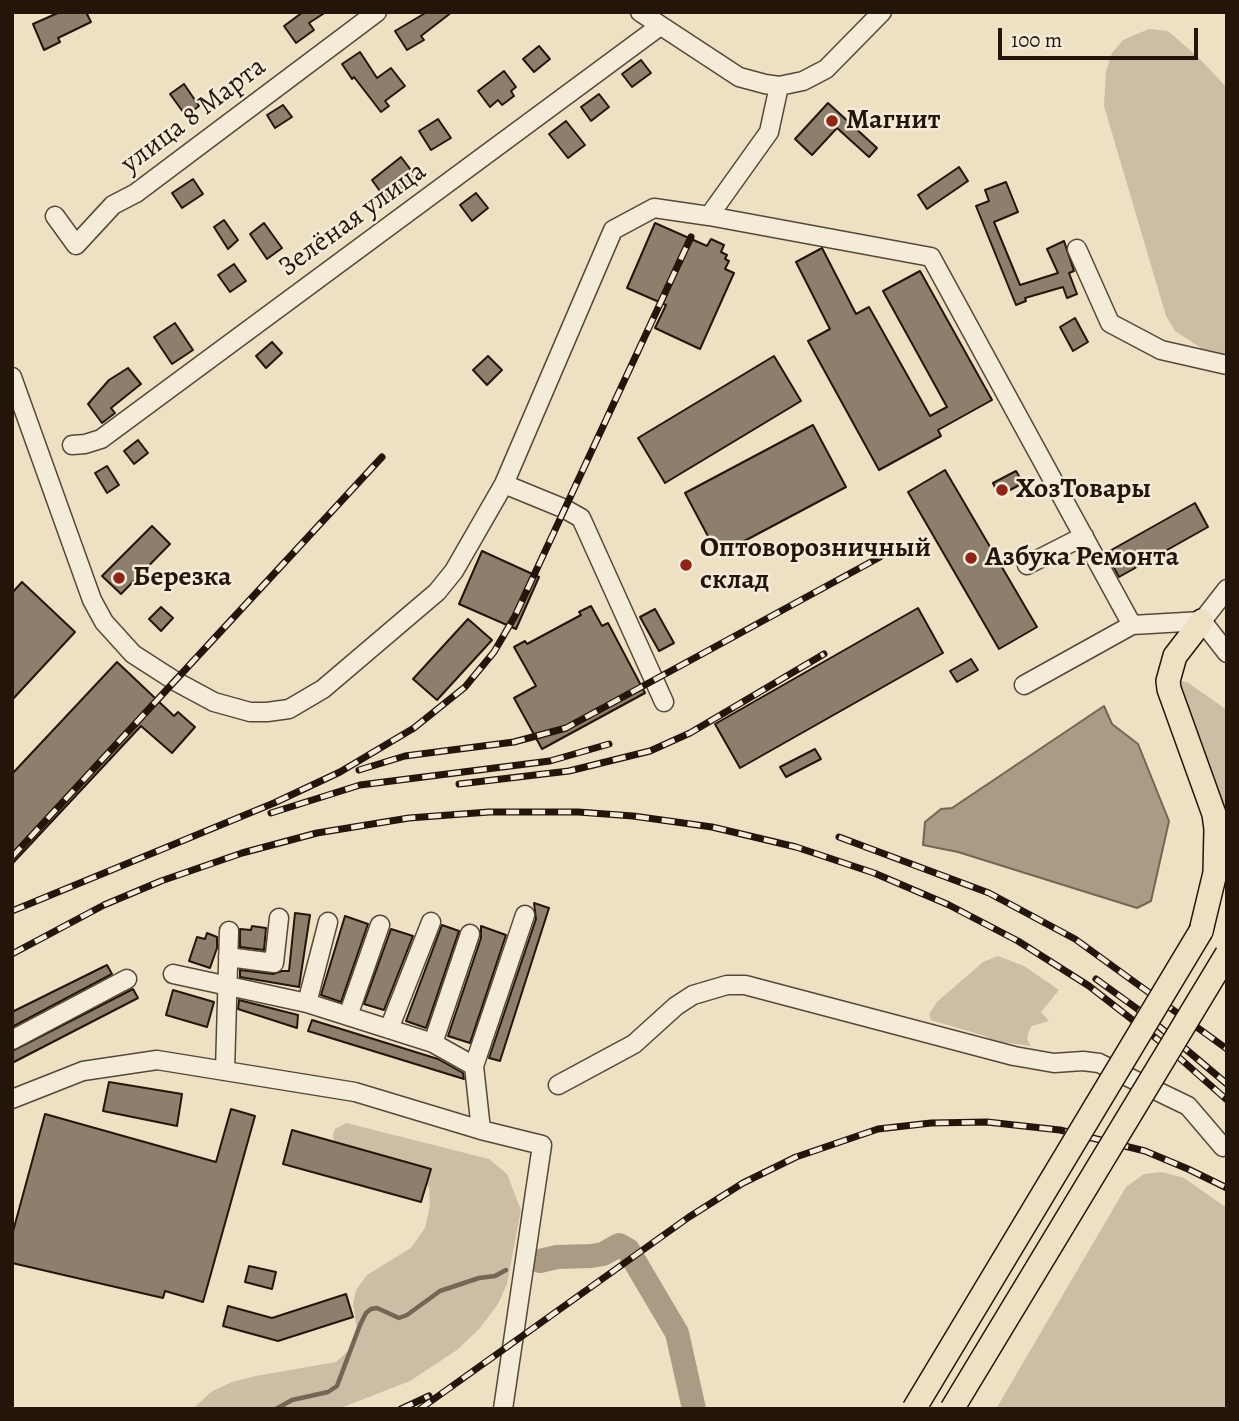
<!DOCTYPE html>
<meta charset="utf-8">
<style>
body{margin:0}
#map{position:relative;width:1239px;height:1421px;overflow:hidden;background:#eee0c3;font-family:Alegreya,serif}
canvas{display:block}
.frame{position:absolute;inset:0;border:14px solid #24150b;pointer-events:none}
.scale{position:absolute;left:998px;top:28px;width:200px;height:32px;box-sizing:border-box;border:4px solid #24150b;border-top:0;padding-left:9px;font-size:21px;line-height:24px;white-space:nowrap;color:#24150b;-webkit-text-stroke:5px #f4ebd8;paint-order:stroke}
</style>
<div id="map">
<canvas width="1239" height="1421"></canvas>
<div class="frame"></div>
<div class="scale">100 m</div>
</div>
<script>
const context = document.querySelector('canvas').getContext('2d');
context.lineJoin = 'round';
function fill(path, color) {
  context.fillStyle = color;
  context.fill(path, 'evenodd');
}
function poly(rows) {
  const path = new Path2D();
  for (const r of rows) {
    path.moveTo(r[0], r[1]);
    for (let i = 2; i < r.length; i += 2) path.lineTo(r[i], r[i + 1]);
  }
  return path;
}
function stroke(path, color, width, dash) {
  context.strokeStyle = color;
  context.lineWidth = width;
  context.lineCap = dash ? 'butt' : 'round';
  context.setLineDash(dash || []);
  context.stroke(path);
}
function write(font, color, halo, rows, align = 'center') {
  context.font = font + ' Alegreya,serif';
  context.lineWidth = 5;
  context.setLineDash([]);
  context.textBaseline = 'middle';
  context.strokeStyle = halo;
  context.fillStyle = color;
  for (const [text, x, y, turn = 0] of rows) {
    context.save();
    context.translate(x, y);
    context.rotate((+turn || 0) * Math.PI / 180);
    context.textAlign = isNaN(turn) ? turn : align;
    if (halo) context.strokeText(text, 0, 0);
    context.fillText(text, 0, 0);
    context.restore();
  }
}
const green = poly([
 [1149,29,1168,31,1199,58,1227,88,1227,365,1175,331,1166,316,1104,106,1106,72,1112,53,1123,40],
 [1181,681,1187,682,1227,710,1227,834,1177,683],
 [998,956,1024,966,1059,990,1041,1012,1049,1021,1032,1026,1029,1031,1027,1039,1031,1046,993,1041,985,1036,931,1020,929,1014,937,1002,983,962],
 [346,1123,489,1159,507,1174,521,1210,507,1284,498,1304,480,1328,457,1350,410,1381,338,1409,193,1409,211,1392,232,1382,256,1376,336,1362,349,1350,357,1330,353,1304,356,1290,367,1275,411,1248,425,1228,430,1205,429,1187,418,1177,334,1142,333,1135,335,1129],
 [1162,1172,1184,1178,1227,1208,1227,1409,996,1409,1126,1187,1144,1174]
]);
const water = poly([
 [1104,706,1112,724,1138,744,1169,821,1151,901,1137,908,958,852,923,845,925,822,941,809,952,808,1104,706]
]);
const stream = poly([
 [276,1409,292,1400,328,1392,337,1386,360,1325,366,1313,371,1309,377,1308,399,1318,407,1315,440,1291,479,1278,495,1276,506,1270]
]);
const river = poly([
 [540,1261,557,1257,591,1256,603,1254,619,1245,628,1250,677,1333,694,1409]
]);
const building = poly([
 [60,12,86,12,91,22,58,38,60,42,44,50,33,24,60,12],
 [303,12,326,12,309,23,314,30,296,43,284,26,303,12],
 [427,12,452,12,421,36,424,40,407,50,395,31,427,12],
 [539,46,550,59,534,72,523,59,539,46],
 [360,52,377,78,391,68,405,86,385,101,389,106,381,112,354,77,352,79,342,64,360,52],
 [641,60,651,73,632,87,622,74,641,60],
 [504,71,516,87,511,91,514,96,502,105,498,100,490,107,478,91,504,71],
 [184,84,199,106,186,116,170,94,184,84],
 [599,94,609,107,591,121,581,107,599,94],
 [828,103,877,148,869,157,837,128,812,155,795,139,828,103],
 [283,105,292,117,275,128,267,115,283,105],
 [438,119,451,138,431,150,419,131,438,119],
 [566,121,585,145,568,158,549,134,566,121],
 [401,157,417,178,387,201,372,180,401,157],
 [959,167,968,181,927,209,918,195,959,167],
 [193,179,203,194,182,208,172,193,193,179],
 [1006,182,1018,212,994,222,1020,285,1058,273,1047,249,1064,241,1074,271,1069,273,1077,294,1067,298,1063,287,1025,298,1026,301,1016,305,976,206,989,201,985,190,1006,182],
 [476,193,488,208,472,221,460,205,476,193],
 [224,220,238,240,228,249,214,227,224,220],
 [264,223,282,248,267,259,250,234,264,223],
 [655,223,707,246,711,239,724,245,721,252,727,255,725,259,729,261,725,269,734,273,700,349,655,328,666,305,627,288,655,223],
 [822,248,856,314,869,307,930,416,947,407,883,291,920,271,992,400,938,430,941,436,879,470,808,341,830,329,796,262,822,248],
 [234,264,246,281,230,292,218,275,234,264],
 [1075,318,1088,342,1073,351,1060,327,1075,318],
 [175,323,193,350,172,364,154,337,175,323],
 [272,342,282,353,266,368,256,356,272,342],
 [488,356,502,370,487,385,473,370,488,356],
 [774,356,801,401,665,483,638,438,774,356],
 [128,368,141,384,111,408,115,413,102,423,88,404,109,380,128,368],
 [813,425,846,487,718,555,685,493,813,425],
 [138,440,148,453,134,464,124,451,138,440],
 [107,466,119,485,107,493,95,473,107,466],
 [945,470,1037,627,999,649,908,492,945,470],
 [1016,471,1023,483,999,496,993,483,1016,471],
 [1195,503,1208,527,1119,577,1106,553,1195,503],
 [152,526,170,544,121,594,102,576,152,526],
 [482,551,539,577,516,629,459,604,482,551],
 [22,582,75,632,12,700,12,593,22,582],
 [591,606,602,626,608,623,645,693,542,749,514,698,536,686,514,647,525,641,527,644,581,615,579,612,591,606],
 [161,607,173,618,161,631,149,619,161,607],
 [918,608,943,653,740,768,715,724,918,608],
 [655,609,674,643,659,651,640,617,655,609],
 [468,619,492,640,437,700,413,679,468,619],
 [971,659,978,670,957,682,950,671,971,659],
 [117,662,174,716,178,712,195,727,172,753,141,726,12,864,12,774,117,662],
 [815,749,821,759,786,777,780,767,815,749],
 [534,903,549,908,500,1061,489,1058,536,919,534,903],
 [295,913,310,915,299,987,240,977,240,970,273,974,282,971,289,971,295,913],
 [345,916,368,924,341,1002,321,995,345,916],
 [442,925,459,931,426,1028,406,1021,442,925],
 [252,926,266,928,264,950,240,947,240,929,251,930,252,926],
 [481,926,506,935,470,1043,448,1036,481,938,481,926],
 [391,929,413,936,384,1010,364,1004,391,929],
 [207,933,217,937,217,948,210,968,189,961,197,937,205,939,207,933],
 [107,965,112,974,12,1027,12,1012,107,965],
 [133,989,138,998,12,1063,12,1051,133,989],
 [173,990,214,1002,207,1027,166,1015,173,990],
 [239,1000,298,1015,297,1028,238,1009,239,1000],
 [312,1020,438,1059,463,1073,464,1079,308,1031,312,1020],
 [109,1082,182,1094,177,1126,103,1111,109,1082],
 [231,1109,255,1116,203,1302,165,1291,163,1298,12,1263,12,1235,45,1114,216,1162,231,1109],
 [292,1130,431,1169,421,1202,283,1164,292,1130],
 [249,1266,276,1272,272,1289,245,1282,249,1266],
 [346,1294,353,1317,278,1341,223,1326,228,1306,272,1318,346,1294]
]);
const minor = poly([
 [640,12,739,77,765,84,779,86,803,81,826,69,882,12],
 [55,216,76,245,113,205,136,193,377,12],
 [709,216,769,132,779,86],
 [1077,249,1110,323,1161,350,1227,365],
 [12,377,92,600,104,622,133,654,175,681,214,702,250,712,267,712,289,709,323,689,437,592,454,571,504,484,613,230,654,208,709,216,931,257,1132,625],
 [72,445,85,444,101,439,660,26],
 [504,484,565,509,581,518,664,702],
 [1027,565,1084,536],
 [1202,621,1227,589],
 [1202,621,1227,653],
 [1024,685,1132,625,1202,621],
 [228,957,274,963,279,918],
 [173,974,307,1003,433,1043,474,1066,481,1130],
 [307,1003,328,922],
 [348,1016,380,925],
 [389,1029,431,922],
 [12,1040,127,979],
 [433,1043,470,934],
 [474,1066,525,915],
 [225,1071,229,931],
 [558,1085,634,1044,676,1006,693,995,727,985,745,985,1014,1056,1054,1063,1083,1061,1099,1063,1188,1106,1223,1147],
 [12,1099,83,1071,157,1060,355,1092,481,1130,542,1145,503,1409]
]);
const major = poly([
 [1201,931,1215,873,1216,829,1214,814,1169,689,1168,681,1175,656,1202,621]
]);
const rail = poly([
 [359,770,405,756,514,742,566,728,880,557],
 [459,784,569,771,650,751,690,733,824,654],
 [271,813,360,785,550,761,609,744],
 [839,837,989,893,1075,939,1227,1049],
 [12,857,382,457],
 [12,911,274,803,340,772,414,728,465,687,494,652,515,616,691,237],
 [12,954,104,905,161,881,242,853,317,833,409,818,489,812,578,812,633,816,712,827,796,847,874,873,949,905,1018,941,1089,986,1166,1046,1227,1100],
 [1096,979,1143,1013,1227,1084],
 [401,1409,429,1396],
 [420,1409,689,1217,743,1183,796,1157,878,1129,931,1123,987,1122,1060,1130,1145,1151,1188,1169,1227,1188]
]);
const majorBridge = poly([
 [914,1409,1201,931],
 [952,1409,1227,954]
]);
const markers = [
 [832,121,7,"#8f2418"],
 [1002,490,7,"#8f2418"],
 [971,558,7,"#8f2418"],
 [686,565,7,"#8f2418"],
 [119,578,7,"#8f2418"]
];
const streetNames = [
 ["улица 8 Марта",194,116,-37],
 ["Зелёная улица",353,220,-36]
];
const poiNames = [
 ["Магнит",846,121],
 ["ХозТовары",1016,490],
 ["Оптоворозничный",700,549],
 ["склад",700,581],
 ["Азбука Ремонта",985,558],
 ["Березка",133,578]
];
fill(green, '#ccbda4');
fill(water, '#a99b84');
stroke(water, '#746554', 2);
stroke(stream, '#746554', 4.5);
stroke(river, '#a99b84', 24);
fill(building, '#8d7f6b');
stroke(building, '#24150b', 2);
stroke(minor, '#564839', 21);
stroke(major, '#24150b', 26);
stroke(minor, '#f4ebd8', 18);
stroke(major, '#eee0c3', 23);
stroke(rail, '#24150b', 7);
stroke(rail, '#f4ebd8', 4.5, [13]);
stroke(majorBridge, '#24150b', 26, []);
stroke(majorBridge, '#eee0c3', 23);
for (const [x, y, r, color] of markers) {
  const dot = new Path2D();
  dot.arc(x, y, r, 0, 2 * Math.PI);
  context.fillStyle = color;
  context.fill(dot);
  stroke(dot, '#f4ebd8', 2.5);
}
write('28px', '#24150b', '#f4ebd8', streetNames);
write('bold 28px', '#24150b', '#f4ebd8', poiNames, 'left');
</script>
